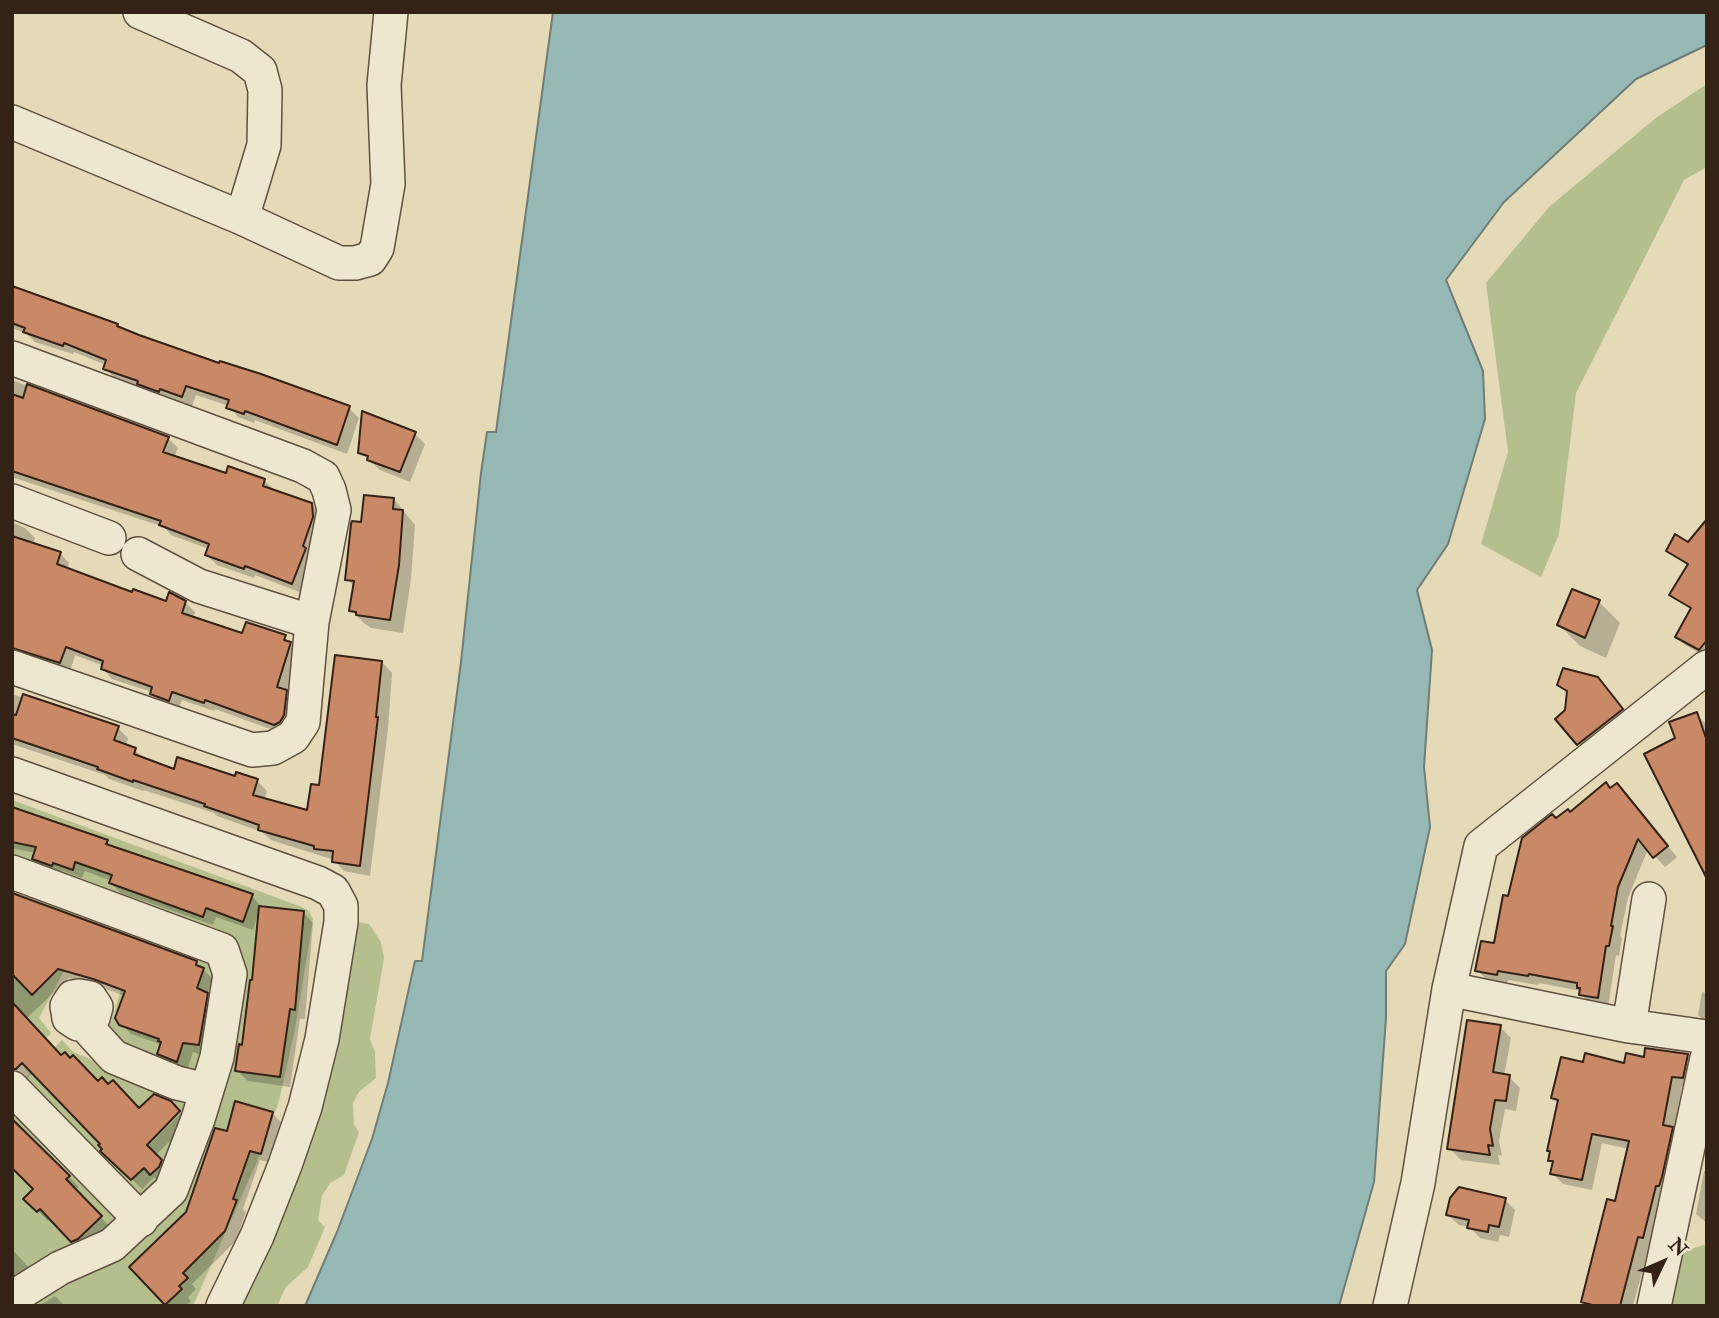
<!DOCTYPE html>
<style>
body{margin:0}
#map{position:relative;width:1719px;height:1318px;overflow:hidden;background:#e4dab7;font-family:"IM FELL Double Pica",serif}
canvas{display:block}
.frame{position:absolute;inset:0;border:14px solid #342217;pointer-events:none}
.north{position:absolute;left:1628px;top:1227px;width:70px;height:70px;-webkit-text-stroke:5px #ede7d0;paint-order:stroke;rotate:46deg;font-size:19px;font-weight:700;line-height:28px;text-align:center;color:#342217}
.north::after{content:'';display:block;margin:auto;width:24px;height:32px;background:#342217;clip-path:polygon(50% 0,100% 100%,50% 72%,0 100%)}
</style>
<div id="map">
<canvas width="1719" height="1318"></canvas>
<div class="frame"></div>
<div class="north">N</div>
</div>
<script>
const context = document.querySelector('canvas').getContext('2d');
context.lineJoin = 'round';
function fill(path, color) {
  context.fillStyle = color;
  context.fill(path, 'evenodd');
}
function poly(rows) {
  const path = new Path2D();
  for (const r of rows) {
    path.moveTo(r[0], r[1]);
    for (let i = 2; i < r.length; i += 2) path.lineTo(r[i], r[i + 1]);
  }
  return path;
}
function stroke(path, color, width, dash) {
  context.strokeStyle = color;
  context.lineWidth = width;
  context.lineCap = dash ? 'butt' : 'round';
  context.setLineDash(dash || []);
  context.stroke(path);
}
const green = poly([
 [1707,84,1707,167,1684,180,1576,393,1559,534,1541,577,1481,544,1508,452,1486,283,1549,207,1657,117],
 [12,800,302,907,309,911,313,919,295,1030,279,1101,259,1157,193,1306,17,1306,132,1246,244,968,240,950,231,940,12,860],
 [12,885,217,960,207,1054,192,1076,106,1038,121,990,65,969,39,1018,51,1033,14,1072,12,1070],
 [357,922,369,924,381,942,384,958,370,1039,375,1052,376,1078,359,1092,353,1103,354,1124,359,1132,344,1175,330,1183,322,1196,318,1220,325,1227,308,1267,286,1287,277,1306,238,1306],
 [62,1040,73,1052,174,1093,187,1102,160,1185,136,1199,22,1081],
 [12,1102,118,1210,117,1221,110,1233,12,1285],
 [1707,1244,1707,1306,1669,1306,1684,1251]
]);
const water = poly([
 [553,12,1707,12,1707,45,1636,79,1504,202,1446,280,1483,371,1485,419,1448,544,1417,590,1432,650,1424,767,1430,827,1405,944,1386,971,1386,1018,1374,1182,1339,1306,305,1306,337,1232,372,1139,388,1083,415,961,422,961,461,662,481,473,487,432,496,432,553,12]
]);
const shadow = poly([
 [12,287,117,325,121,330,349,408,359,418,347,454,255,420,254,423,238,417,229,406,196,395,192,406,149,393,145,389,115,378,105,368,106,365,74,352,73,354,35,342,27,334,12,328],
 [12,380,168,438,178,448,174,458,227,476,265,481,274,490,311,504,322,515,302,593,255,575,254,578,217,565,207,555,209,549,171,535,164,527,12,477],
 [415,434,425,444,410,482,380,470,360,452],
 [394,499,415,525,411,579,403,633,371,628,365,624,351,610,355,587,347,579,362,523],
 [12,522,25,528,35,538,33,545,60,553,69,563,67,569,133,594,167,603,185,602,195,612,193,619,243,635,285,637,300,654,287,694,296,702,284,734,215,709,214,711,182,700,179,709,161,703,152,692,112,679,103,669,104,666,75,655,70,672,12,650],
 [1707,522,1707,657,1685,645,1677,636,1692,610,1672,595,1688,566,1668,551,1689,544],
 [1599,602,1620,623,1606,658,1580,646,1559,625],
 [382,662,392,673,388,729,370,876,344,871,334,860,271,840,262,832,217,816,214,813,144,790,143,791,109,779,105,775,12,744,12,694,118,728,128,738,126,746,135,750,146,761,175,771,257,781,267,791,264,800,308,812],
 [1597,678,1614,695,1637,726,1595,760,1558,720,1567,711,1568,694,1559,685],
 [1696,714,1707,725,1707,868,1677,739],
 [1617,785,1677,857,1665,867,1648,849,1628,898,1620,936,1622,938,1619,956,1616,955,1608,1007,1591,1005,1581,994,1581,991,1539,983,1538,985,1508,980,1507,984,1488,981,1477,970,1496,945,1510,898,1556,821],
 [12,820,107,842,114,849,252,896,261,906,260,908,303,912,313,923,305,1019,300,1019,290,1087,248,1081,237,1071,243,1047,253,982,259,911,253,930,216,917,213,925,121,893,111,883,112,881,85,871,82,878,63,871,61,875,44,868,34,859,36,853,15,849,12,846],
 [12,895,196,963,213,979,207,995,217,1005,201,1055,193,1052,187,1071,170,1064,160,1054,162,1045,131,1034,121,1024,125,996,106,989,69,978,26,1019,142,1152,181,1113,189,1122,155,1156,171,1172,161,1184,154,1177,142,1189,103,1151,102,1144,33,1072,26,1079,17,1079,12,1082],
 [1707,987,1707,1023,1698,1015,1702,992,1706,993],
 [1500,1027,1511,1038,1504,1076,1509,1077,1520,1088,1516,1111,1505,1109,1499,1141,1502,1156,1498,1155,1500,1165,1461,1160,1450,1149],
 [1687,1055,1698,1066,1693,1088,1682,1086,1674,1131,1682,1139,1653,1248,1649,1247,1633,1306,1587,1306,1583,1302,1616,1203,1629,1149,1602,1143,1592,1190,1563,1184,1552,1173,1554,1164,1550,1160,1559,1104,1553,1097,1584,1064,1626,1065,1645,1059],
 [272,1113,282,1123,271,1163,260,1160,243,1209,246,1212,235,1242,192,1284,196,1289,188,1297,191,1301,185,1306,168,1306,131,1267,188,1213,228,1134],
 [12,1117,79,1187,75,1190,110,1227,83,1251,50,1218,48,1221,26,1199,36,1189,14,1168,12,1170],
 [1704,1171,1707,1172,1707,1223,1696,1214],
 [1505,1200,1515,1210,1509,1237,1500,1235,1498,1242,1480,1238,1470,1227,1459,1225,1448,1215],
 [12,1249,31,1270,12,1288],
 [55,1296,65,1306,38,1306]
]);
const building = poly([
 [12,286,118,324,117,326,139,335,219,363,220,361,261,374,350,406,337,445,245,411,244,414,226,408,229,400,186,386,182,397,160,389,159,392,137,384,138,381,103,369,106,360,64,343,63,346,23,332,25,328,12,323,12,286],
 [27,384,169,437,163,452,226,473,228,466,265,479,263,486,312,503,313,517,303,546,306,548,292,584,245,566,244,569,205,555,209,544,159,525,161,521,12,471,12,394,23,398,27,384],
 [362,411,416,432,400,472,367,460,368,456,358,453,362,411],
 [364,495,394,498,393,509,403,510,399,565,390,620,356,615,356,612,349,611,354,581,345,580,351,524,352,521,361,522,364,495],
 [1707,519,1707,640,1699,650,1675,637,1691,608,1669,595,1688,564,1666,551,1675,534,1688,542,1707,519],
 [12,536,61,552,57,564,132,592,133,589,166,601,169,592,186,601,182,613,242,633,246,622,286,635,284,640,291,642,277,687,287,690,284,715,280,722,274,725,205,700,204,703,172,692,169,701,150,694,152,687,101,669,103,661,66,647,60,663,12,648,12,536],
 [1572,589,1600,600,1585,638,1557,625,1572,589],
 [335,655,382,661,376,717,378,717,360,866,332,862,333,851,314,849,314,846,258,830,259,825,204,806,205,804,133,780,133,782,97,769,98,767,12,738,12,714,16,715,23,694,119,726,114,740,136,748,134,754,174,769,177,757,235,776,236,772,258,779,253,795,307,810,311,784,319,785,335,655],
 [1563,668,1598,677,1623,709,1577,745,1555,719,1565,710,1567,691,1557,685,1563,668],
 [1697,712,1707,741,1707,879,1644,754,1675,738,1669,722,1697,712],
 [1606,782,1610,788,1617,783,1668,846,1653,858,1638,839,1618,887,1611,926,1613,926,1609,946,1606,946,1598,998,1579,995,1580,988,1577,988,1577,983,1529,974,1528,976,1498,971,1497,975,1475,971,1481,941,1494,943,1503,895,1508,896,1522,838,1552,814,1556,818,1568,809,1570,812,1606,782],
 [12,807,108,840,106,844,253,894,243,922,206,908,203,917,109,883,112,875,75,862,73,870,53,863,52,866,32,859,36,847,12,842,12,807],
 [12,893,197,961,196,965,204,968,197,988,208,993,199,1045,183,1043,177,1062,157,1054,161,1042,158,1041,159,1039,119,1025,115,1018,125,991,93,979,58,969,32,995,12,974,12,893],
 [259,906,304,911,295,1010,290,1009,280,1077,235,1071,239,1044,242,1045,250,980,252,980,259,906],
 [12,1002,61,1055,65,1052,70,1058,73,1055,98,1081,102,1077,108,1084,113,1080,139,1108,154,1094,171,1101,180,1111,147,1145,162,1160,159,1167,150,1175,144,1168,131,1180,100,1151,102,1149,98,1145,100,1144,22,1063,16,1069,12,1069,12,1002],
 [1467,1020,1501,1025,1493,1072,1510,1075,1506,1101,1495,1100,1490,1129,1493,1146,1488,1145,1490,1155,1447,1149,1467,1020],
 [1645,1048,1688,1054,1683,1078,1672,1077,1663,1125,1673,1127,1662,1177,1659,1186,1656,1186,1643,1238,1638,1237,1620,1306,1596,1306,1581,1302,1607,1199,1615,1201,1629,1141,1592,1134,1582,1180,1550,1174,1553,1161,1548,1161,1550,1151,1547,1151,1558,1100,1551,1098,1561,1057,1583,1062,1585,1053,1624,1063,1626,1053,1644,1057,1645,1048],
 [235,1101,273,1112,261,1154,250,1151,233,1199,237,1200,225,1231,183,1273,188,1278,179,1286,182,1289,165,1305,129,1267,186,1212,215,1128,227,1131,235,1101],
 [12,1119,70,1176,66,1179,102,1216,78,1239,71,1242,40,1209,37,1212,23,1199,33,1189,12,1168,12,1119],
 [1459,1187,1506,1198,1499,1227,1489,1225,1488,1232,1467,1228,1469,1220,1446,1215,1450,1198,1459,1187]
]);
const minor = poly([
 [140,12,241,56,260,71,265,90,264,145,242,218],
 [12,122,242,218,339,263,355,263,370,259,377,248,388,184,384,85,391,12],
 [12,358,303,466,323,477,329,490,334,510,312,622,303,722,293,737,273,748,252,750,12,667],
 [12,501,109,538],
 [138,554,199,586,312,622],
 [12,774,318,883,333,891,341,906,341,922,322,1039,305,1107,285,1165,257,1236,223,1306],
 [12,872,222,950,230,974,217,1057,198,1119,171,1190,112,1245,60,1268,12,1298],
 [1449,989,1629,1026,1707,1037],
 [84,1024,93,1018,96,1007,90,998,79,996,73,997,67,1006,69,1018,78,1024,84,1024,114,1057,177,1083,207,1090],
 [1629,1026,1649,899],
 [12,1088,141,1220],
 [1390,1306,1418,1183,1449,989,1481,846,1707,667],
 [1654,1306,1707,1058]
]);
fill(green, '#b5bf8e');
fill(water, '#97b9b5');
stroke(water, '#6f7d76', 2);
fill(shadow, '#0003');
fill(building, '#c98967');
stroke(building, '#342217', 2);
stroke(minor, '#60503f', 36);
stroke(minor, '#ede7d0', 33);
</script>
